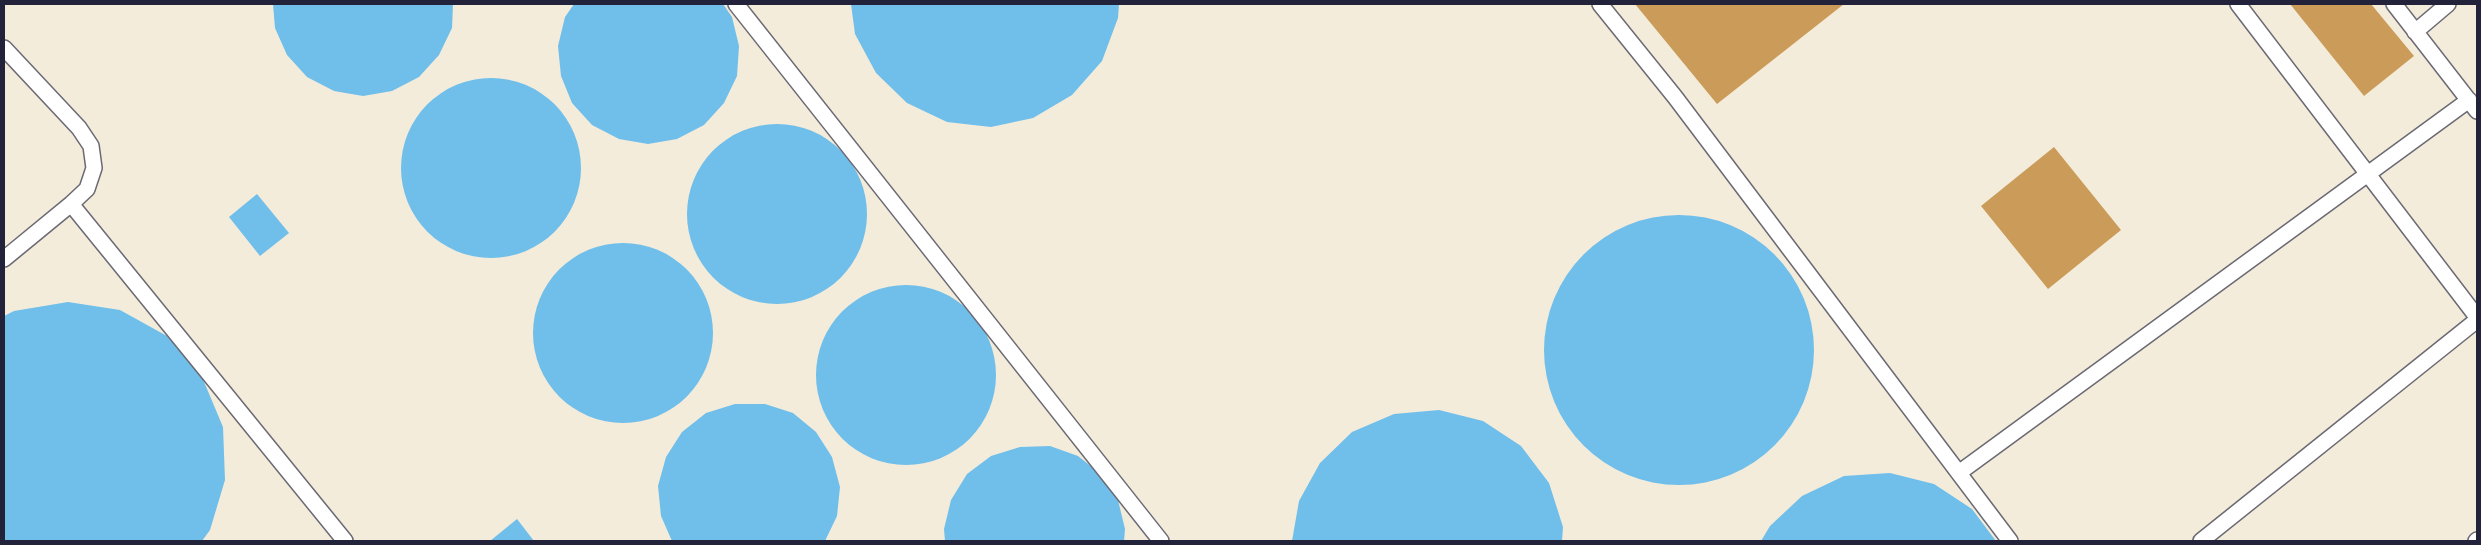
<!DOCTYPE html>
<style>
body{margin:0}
#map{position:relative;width:2481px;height:545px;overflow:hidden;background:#f3ecdb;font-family:Dekko,sans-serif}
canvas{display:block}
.frame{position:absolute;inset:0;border:5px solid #22223b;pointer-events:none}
</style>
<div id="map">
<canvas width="2481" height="545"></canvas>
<div class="frame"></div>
</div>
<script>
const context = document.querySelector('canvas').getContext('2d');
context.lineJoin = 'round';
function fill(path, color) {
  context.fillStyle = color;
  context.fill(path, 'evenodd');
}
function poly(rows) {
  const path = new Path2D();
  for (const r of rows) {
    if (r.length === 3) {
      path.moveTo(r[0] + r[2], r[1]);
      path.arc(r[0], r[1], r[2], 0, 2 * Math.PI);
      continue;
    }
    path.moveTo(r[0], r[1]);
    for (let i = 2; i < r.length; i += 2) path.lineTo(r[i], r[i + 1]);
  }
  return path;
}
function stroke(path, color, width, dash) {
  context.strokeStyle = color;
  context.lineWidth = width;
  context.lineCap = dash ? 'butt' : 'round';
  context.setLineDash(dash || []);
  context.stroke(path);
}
const water = poly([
 [273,4,453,4,452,28,439,55,419,77,392,91,363,96,334,91,307,77,287,55,275,28],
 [574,4,723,4,732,17,739,46,737,76,724,103,704,125,677,139,648,144,619,139,592,125,572,103,561,76,558,46,565,17],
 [851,4,1119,4,1118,18,1102,61,1072,95,1033,118,991,127,947,122,907,103,876,73,855,34],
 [491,168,90],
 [777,214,90],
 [257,194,289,233,260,256,229,217],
 [1679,350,135],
 [623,333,90],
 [906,375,90],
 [68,302,120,310,167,336,202,377,223,427,225,480,210,530,202,541,4,541,4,316,14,311],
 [735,404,765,404,793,413,816,432,832,457,840,487,837,516,825,541,672,541,661,516,658,486,666,457,682,432,706,413],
 [1439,410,1483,421,1521,446,1549,483,1563,527,1562,541,1292,541,1299,501,1320,463,1352,432,1394,414],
 [1050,446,1078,456,1102,475,1118,500,1125,529,1124,541,945,541,944,529,951,500,967,474,991,456,1020,447],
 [1890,473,1934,484,1972,509,1996,541,1761,541,1770,526,1802,496,1844,476],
 [517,519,534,541,490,541]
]);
const building = poly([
 [1635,4,1844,4,1717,104],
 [2290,4,2371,4,2414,56,2364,96],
 [2054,147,2121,230,2048,289,1981,206]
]);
const service = poly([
 [736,4,1161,541],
 [1600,4,1675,97,2010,541],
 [2238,4,2477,317],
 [2394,4,2477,111],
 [2415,32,2448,4],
 [4,48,79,128,91,146,94,168,87,189,71,204,4,259],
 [71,204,345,541],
 [1960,472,2469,100],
 [2201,541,2477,320],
 [2476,541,2477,540]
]);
fill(water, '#70beea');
fill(building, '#cb9c59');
stroke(service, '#6b6973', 18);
stroke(service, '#fff', 15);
</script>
